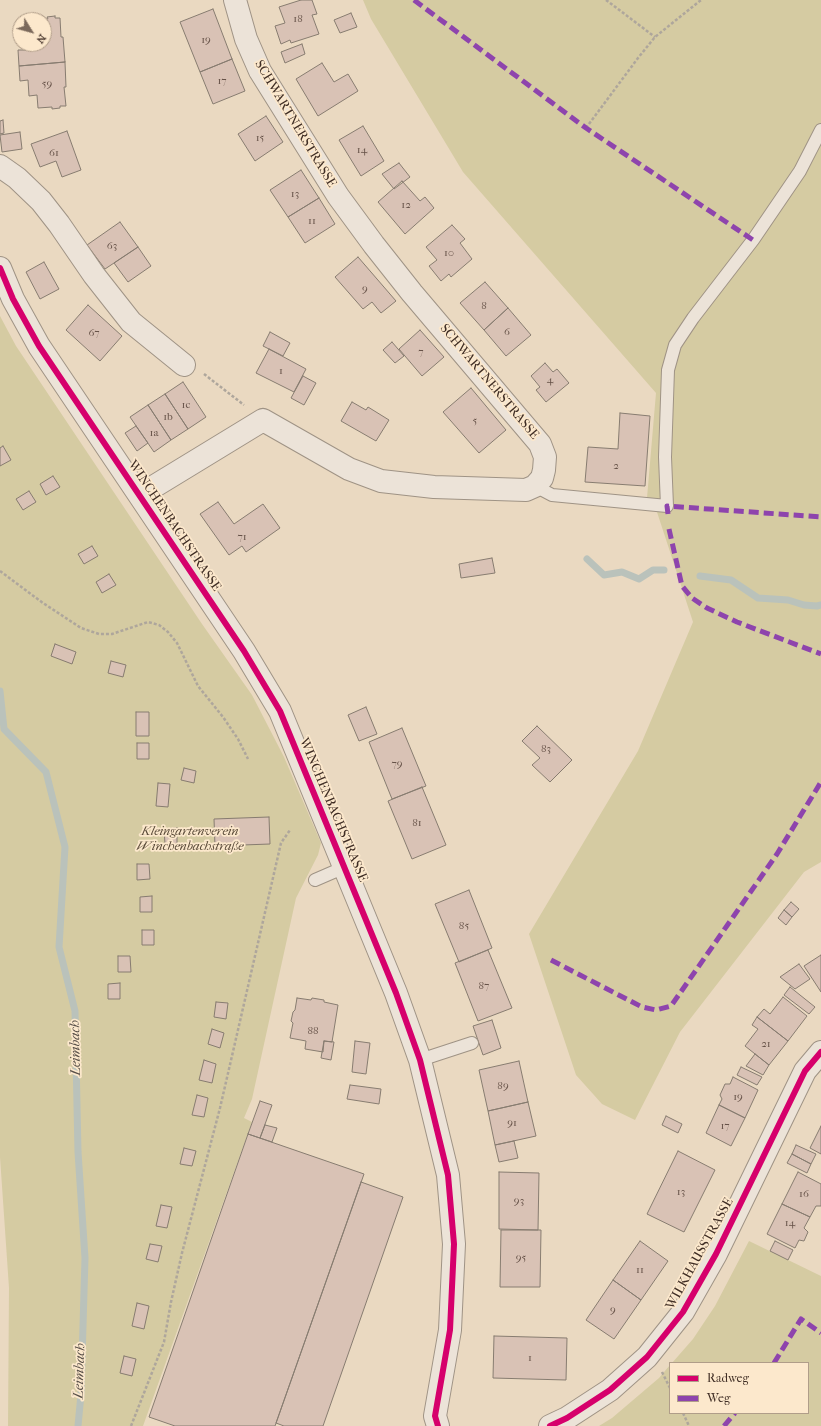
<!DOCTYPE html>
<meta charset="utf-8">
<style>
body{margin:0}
#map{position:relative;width:821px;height:1426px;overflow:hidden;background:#ead9c1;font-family:"IM FELL French Canon",serif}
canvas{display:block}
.legend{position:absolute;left:669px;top:1362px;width:140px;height:52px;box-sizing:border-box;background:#fce8cc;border:1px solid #b09d89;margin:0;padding:5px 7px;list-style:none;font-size:12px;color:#3f2d24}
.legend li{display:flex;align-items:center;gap:8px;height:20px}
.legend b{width:20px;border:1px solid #b09d89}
.north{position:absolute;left:12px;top:12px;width:40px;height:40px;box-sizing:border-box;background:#fce8cc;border:1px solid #b09d89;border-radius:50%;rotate:127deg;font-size:11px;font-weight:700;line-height:16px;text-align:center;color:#3f2d24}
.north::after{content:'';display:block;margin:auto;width:14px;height:18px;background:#7b695b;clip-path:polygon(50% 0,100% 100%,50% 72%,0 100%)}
</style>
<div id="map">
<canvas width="821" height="1426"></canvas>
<ul class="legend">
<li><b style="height:5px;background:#d6006c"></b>Radweg</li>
<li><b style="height:5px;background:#8e44ad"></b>Weg</li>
</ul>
<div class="north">N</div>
</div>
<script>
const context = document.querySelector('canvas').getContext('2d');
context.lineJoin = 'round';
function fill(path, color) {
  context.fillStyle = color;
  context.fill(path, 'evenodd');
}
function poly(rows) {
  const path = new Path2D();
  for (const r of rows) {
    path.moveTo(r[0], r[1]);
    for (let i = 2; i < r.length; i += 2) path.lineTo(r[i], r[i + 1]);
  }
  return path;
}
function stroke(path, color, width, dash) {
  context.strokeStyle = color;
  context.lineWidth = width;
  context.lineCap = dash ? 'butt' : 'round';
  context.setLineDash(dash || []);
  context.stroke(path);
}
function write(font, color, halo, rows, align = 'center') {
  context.font = font + ' "IM FELL French Canon",serif';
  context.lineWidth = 3.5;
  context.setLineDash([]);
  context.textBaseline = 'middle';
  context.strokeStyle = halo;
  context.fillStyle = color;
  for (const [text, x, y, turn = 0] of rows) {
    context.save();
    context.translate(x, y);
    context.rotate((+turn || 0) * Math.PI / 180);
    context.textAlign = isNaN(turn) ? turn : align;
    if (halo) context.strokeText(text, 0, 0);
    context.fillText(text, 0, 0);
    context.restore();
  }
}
const green = poly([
 [363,0,821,0,821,862,804,872,680,1032,635,1120,602,1104,576,1075,529,934,638,751,693,622,656,509,647,498,656,393,463,172,371,19],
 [0,316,16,346,202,624,252,695,284,757,321,843,318,855,296,898,252,1099,244,1118,252,1122,143,1426,8,1426,9,1288,0,1157],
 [749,1241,821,1276,821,1426,599,1426,612,1418,659,1378,670,1365,670,1413,808,1413,808,1363,672,1363,693,1339,715,1306]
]);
const stream = poly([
 [587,559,604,575,622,572,639,579,653,570,664,570],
 [700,576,731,580,758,598,788,600,804,605,817,606,821,605],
 [0,691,4,729,46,772,65,847,59,947,75,1011,78,1152,85,1258,81,1394,78,1426]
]);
const building = poly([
 [301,0,312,0,317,14,312,15,319,34,291,43,290,40,281,44,275,26,285,23,279,7,301,0],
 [213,9,232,59,200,72,180,22,213,9],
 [351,13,357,27,340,33,334,20,351,13],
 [55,16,55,18,60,18,61,37,63,37,65,62,19,66,18,50,26,50,26,44,44,44,44,20,33,20,48,19,47,17,55,16],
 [302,44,305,54,285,63,281,52,302,44],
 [232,59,245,91,213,104,200,72,232,59],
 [65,62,66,87,64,87,66,106,60,106,60,108,52,109,52,107,38,108,37,95,29,96,28,80,20,81,19,66,65,62],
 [322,63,334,82,348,74,358,91,318,116,296,79,322,63],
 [266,116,283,142,255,161,238,134,266,116],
 [3,120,4,133,0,134,0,121,3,120],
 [363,126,384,161,361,176,339,140,363,126],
 [67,131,81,170,62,177,56,161,40,167,31,144,67,131],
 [20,132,22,149,2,152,0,135,20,132],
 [399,163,410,177,394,189,382,174,399,163],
 [301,170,319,198,288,217,270,190,301,170],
 [402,181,420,201,425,197,434,208,405,234,378,202,402,181],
 [319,198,335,224,305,243,288,217,319,198],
 [120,222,138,247,105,269,87,245,120,222],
 [452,225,465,239,460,243,472,259,451,277,449,274,441,281,429,266,437,260,426,247,452,225],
 [138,247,151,266,128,282,114,263,138,247],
 [358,257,396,301,381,313,372,302,363,309,335,277,358,257],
 [44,262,59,289,40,299,26,272,44,262],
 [485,282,508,308,484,330,460,303,485,282],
 [88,305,122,336,100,361,66,330,88,305],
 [508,308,531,335,506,356,484,330,508,308],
 [420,330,444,357,422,376,399,349,420,330],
 [270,332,290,343,283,356,263,346,270,332],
 [392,342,404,356,395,363,383,350,392,342],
 [269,349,306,369,294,392,256,373,269,349],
 [545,363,553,372,557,369,569,383,546,402,536,390,540,387,531,376,545,363],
 [303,376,316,383,304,405,291,398,303,376],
 [183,382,206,417,188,429,165,394,183,382],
 [471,388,506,430,479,453,443,412,471,388],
 [165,394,188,429,171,440,148,405,165,394],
 [352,402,366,410,368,407,389,420,376,441,341,421,352,402],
 [148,405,171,440,154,452,130,417,148,405],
 [620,413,650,416,645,486,585,482,588,447,618,449,620,413],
 [136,426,148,443,137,451,125,433,136,426],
 [3,446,11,460,0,466,0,448,3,446],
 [53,476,60,487,46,495,40,484,53,476],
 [29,491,36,502,23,510,16,499,29,491],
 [218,502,234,524,263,504,280,528,246,552,242,546,229,555,200,514,218,502],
 [92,546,98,556,84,564,78,554,92,546],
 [492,558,495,573,461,578,459,564,492,558],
 [109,574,116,585,102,593,96,582,109,574],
 [55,644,76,652,72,664,51,656,55,644],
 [111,661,126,665,123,677,108,673,111,661],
 [366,707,377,734,359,741,348,715,366,707],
 [136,712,149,712,149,736,136,736,136,712],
 [537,726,572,760,550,782,532,765,540,758,522,741,537,726],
 [402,728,426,786,392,799,369,742,402,728],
 [137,743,149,743,149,759,137,759,137,743],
 [184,768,196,771,194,783,181,780,184,768],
 [158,783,170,784,168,807,156,806,158,783],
 [422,787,446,845,412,859,388,801,422,787],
 [269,817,270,844,215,846,214,819,269,817],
 [177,828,177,844,165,844,164,829,177,828],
 [137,864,149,864,150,879,137,880,137,864],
 [469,890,492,948,459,962,435,904,469,890],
 [152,896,152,912,140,912,140,897,152,896],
 [791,902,799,909,792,917,784,910,791,902],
 [784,910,792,917,786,925,778,918,784,910],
 [142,930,154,930,154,945,142,945,142,930],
 [488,950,512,1008,478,1021,455,963,488,950],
 [821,955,821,992,804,966,821,955],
 [118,956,130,956,131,972,118,972,118,956],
 [799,964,810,979,795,989,780,977,799,964],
 [120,983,120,999,108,999,108,984,120,983],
 [790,987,815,1007,809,1014,784,995,790,987],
 [783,997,807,1016,788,1041,757,1017,764,1009,770,1014,783,997],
 [297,998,311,1000,312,998,324,1000,324,1002,338,1005,332,1042,324,1041,323,1052,305,1049,306,1041,290,1038,293,1023,291,1021,293,1012,295,1010,297,998],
 [216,1002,228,1003,226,1019,214,1017,216,1002],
 [757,1017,788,1041,769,1065,745,1046,758,1029,752,1025,757,1017],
 [492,1020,501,1048,483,1055,473,1026,492,1020],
 [212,1029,224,1033,220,1048,208,1044,212,1029],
 [324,1041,334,1042,331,1060,321,1058,324,1041],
 [355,1041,370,1043,366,1074,352,1072,355,1041],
 [755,1054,769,1065,763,1075,746,1066,755,1054],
 [204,1060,216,1064,212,1083,199,1080,204,1060],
 [519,1061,528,1102,488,1111,479,1070,519,1061],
 [741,1067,762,1077,757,1085,737,1075,741,1067],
 [733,1077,758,1090,745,1118,719,1105,722,1099,720,1095,725,1084,730,1084,733,1077],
 [350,1085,381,1089,379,1104,347,1099,350,1085],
 [197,1095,208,1098,204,1117,192,1115,197,1095],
 [260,1101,272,1105,260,1138,248,1134,260,1101],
 [528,1102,536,1136,495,1145,488,1111,528,1102],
 [719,1105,745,1118,731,1146,706,1133,719,1105],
 [666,1116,682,1124,678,1133,662,1125,666,1116],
 [265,1125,277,1128,272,1142,260,1138,265,1125],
 [821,1126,821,1154,810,1148,821,1126],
 [248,1134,364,1174,275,1426,175,1426,149,1417,248,1134],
 [514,1141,518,1158,499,1162,495,1145,514,1141],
 [796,1145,816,1154,811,1164,792,1154,796,1145],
 [184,1148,196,1151,192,1166,180,1164,184,1148],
 [678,1151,715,1170,684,1232,647,1214,678,1151],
 [792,1154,811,1164,807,1173,787,1163,792,1154],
 [499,1172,539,1173,538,1230,499,1229,499,1172],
 [798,1172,821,1184,821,1206,816,1206,810,1217,782,1204,798,1172],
 [361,1182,403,1197,323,1426,284,1426,276,1423,361,1182],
 [782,1204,810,1217,804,1228,808,1232,804,1241,799,1240,795,1248,767,1234,782,1204],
 [161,1205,172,1207,167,1228,156,1226,161,1205],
 [501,1230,541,1230,540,1287,500,1287,501,1230],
 [640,1241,668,1261,641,1300,613,1280,640,1241],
 [775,1241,793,1250,788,1260,770,1251,775,1241],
 [150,1244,162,1246,158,1262,146,1259,150,1244],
 [613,1280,641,1300,614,1339,586,1320,613,1280],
 [137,1303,149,1306,144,1329,132,1326,137,1303],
 [494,1336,567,1338,566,1380,493,1378,494,1336],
 [124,1356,136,1359,132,1376,120,1373,124,1356]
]);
const path = poly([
 [606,0,655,37],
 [586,128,638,58,655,37,701,0],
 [204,374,244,405],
 [0,571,43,603,81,628,99,634,112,634,148,622,159,625,168,632,177,643,198,686,223,717,238,739,248,759],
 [662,1372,670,1388],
 [683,1413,689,1426],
 [131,1426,164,1342,171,1302,182,1253,220,1108,281,843,290,830]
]);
const lane = poly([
 [535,486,552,495,667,506,665,457,668,370,675,345,693,318,753,240,800,171,821,130],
 [315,880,345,867],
 [420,1060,472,1043]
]);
const street = poly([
 [0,166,17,178,41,201,59,224,94,275,131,322,184,365],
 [0,268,13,299,39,346,244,651,280,711,396,993,420,1060,448,1175,454,1244,450,1330,435,1416,438,1426],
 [140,495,263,420,349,469,381,481,434,487,526,490,535,486,542,478,544,470,545,457,540,444,412,293,374,245,338,196,260,71,246,39,235,0],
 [550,1426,567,1418,610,1390,647,1357,683,1312,716,1254,805,1071,821,1052]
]);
const quiet = poly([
 [414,0,586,128,753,240],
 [668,514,667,506,821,517],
 [669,529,682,586,692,598,707,608,737,622,821,654],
 [551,960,642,1007,656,1010,671,1006,777,854,821,782],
 [774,1363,801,1319,821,1333],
 [724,1426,735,1413]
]);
const cycleway = poly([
 [0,268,13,299,39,346,244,651,280,711,396,993,420,1060,448,1175,454,1244,450,1330,435,1416,438,1426],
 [550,1426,567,1418,610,1390,647,1357,683,1312,716,1254,805,1071,821,1052]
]);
const numberNames = [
 ["18",298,19],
 ["19",206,40],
 ["17",222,81],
 ["59",47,84],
 ["15",260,138],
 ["14",362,150],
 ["61",54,153],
 ["13",295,194],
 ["12",406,205],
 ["11",312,221],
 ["63",112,246],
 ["10",449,253],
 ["9",365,289],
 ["8",484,306],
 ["6",507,332],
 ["67",94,333],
 ["7",421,352],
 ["1",281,371],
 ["4",550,380],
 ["1c",186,405],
 ["1b",168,417],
 ["5",475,421],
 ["1a",154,433],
 ["2",616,466],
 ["71",242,537],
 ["83",546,749],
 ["79",397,764],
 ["81",417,823],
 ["85",464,926],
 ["87",484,986],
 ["88",313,1031],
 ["21",766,1044],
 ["89",503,1086],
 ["19",738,1097],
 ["91",512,1123],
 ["17",725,1126],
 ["13",681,1192],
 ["16",804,1194],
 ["93",519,1201],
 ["14",790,1223],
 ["95",521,1258],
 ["11",640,1270],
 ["9",613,1310],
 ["1",530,1358]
];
const streetNames = [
 ["SCHWARTNERSTRASSE",295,124,59],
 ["SCHWARTNERSTRASSE",489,382,50],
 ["WINCHENBACHSTRASSE",174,526,56],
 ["WINCHENBACHSTRASSE",333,810,67],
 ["WILKHAUSSTRASSE",700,1254,-61]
];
const parkNames = [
 ["Kleingartenverein",190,832],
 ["Winchenbachstraße",190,847]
];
const waterNames = [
 ["Leimbach",76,1048,-91],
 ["Leimbach",80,1371,-88]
];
fill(green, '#d5cba2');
stroke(stream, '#bac2bb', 7);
fill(building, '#d9c2b5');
stroke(building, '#877c70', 1);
stroke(lane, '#9f9385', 14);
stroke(street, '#9f9385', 24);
stroke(path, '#aea69c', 2.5, [3, 2]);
stroke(lane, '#ece3d8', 12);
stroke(street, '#ece3d8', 22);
stroke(quiet, '#8e44ad', 5, [10, 5]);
stroke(cycleway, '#d6006c', 6);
write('11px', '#665248', null, numberNames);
write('13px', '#3f2d24', '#fce8cc', streetNames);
write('italic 13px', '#594a38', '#fce8cc', parkNames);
write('italic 14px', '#595049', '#fce8cc', waterNames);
</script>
